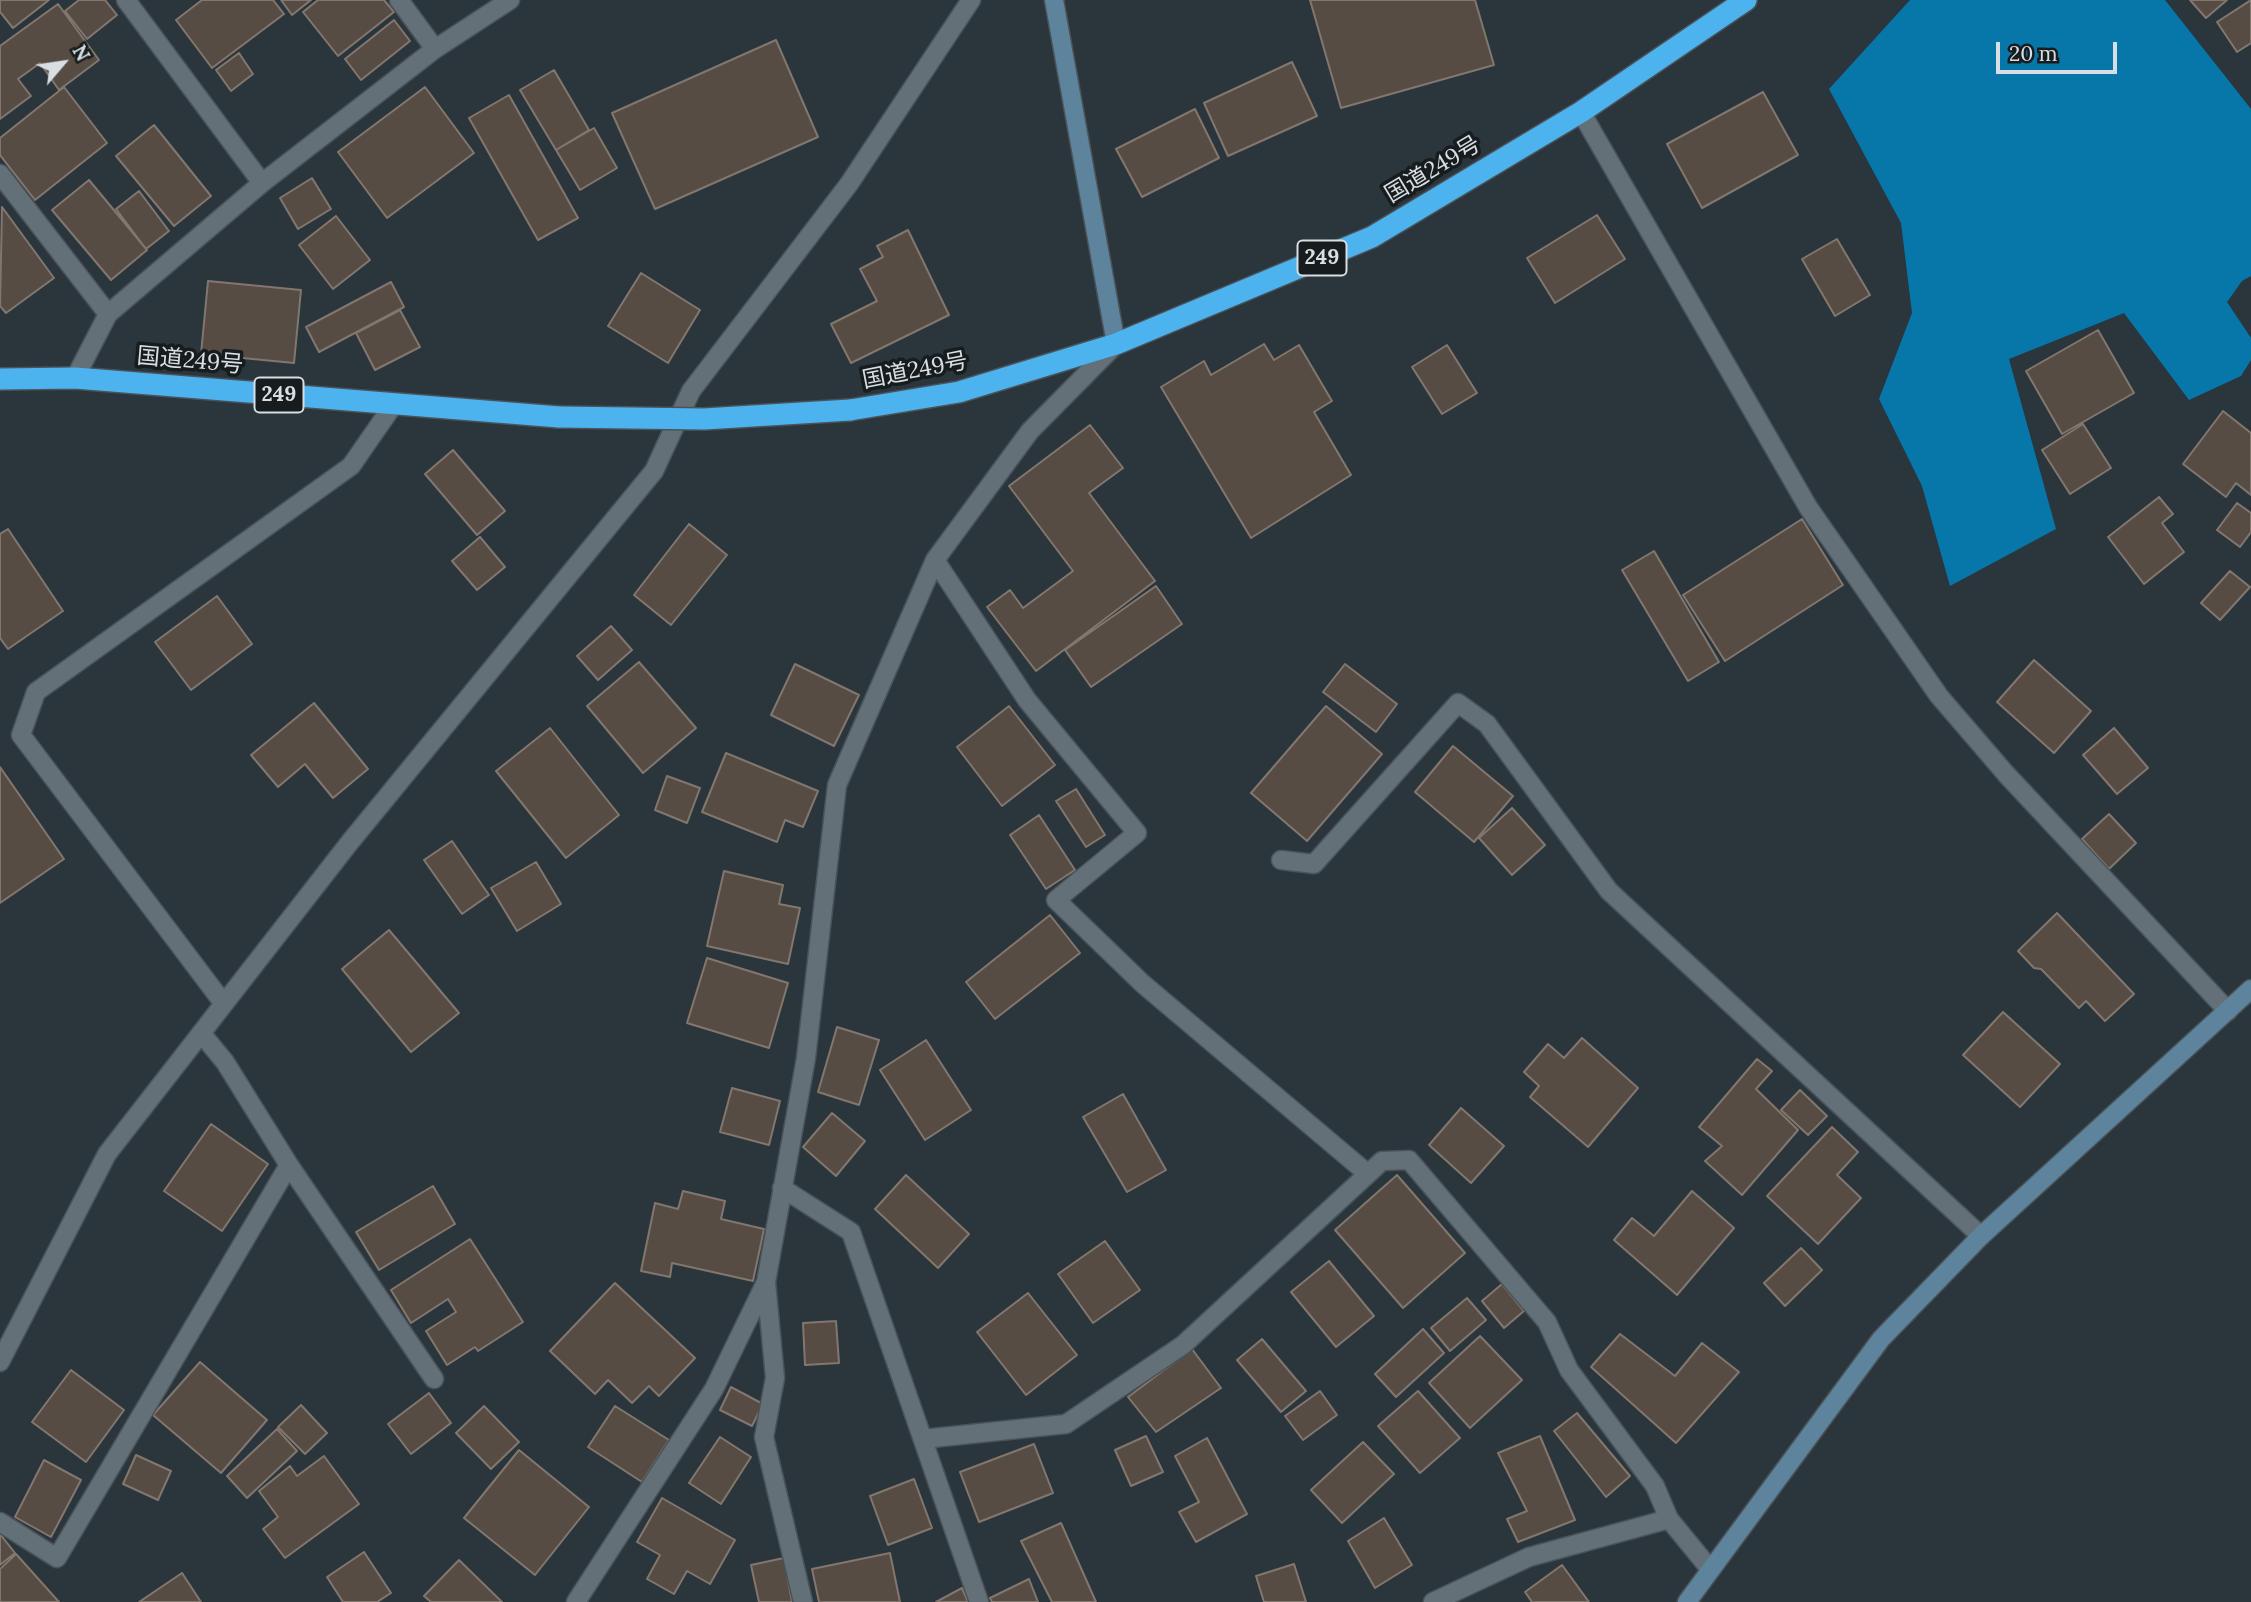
<!DOCTYPE html>
<meta charset="utf-8">
<style>
body{margin:0}
#map{position:relative;width:2251px;height:1602px;overflow:hidden;background:#2a353c;font-family:Lora,serif}
canvas{display:block}
.north{position:absolute;left:28px;top:28px;width:70px;height:70px;-webkit-text-stroke:5px #171c1f;paint-order:stroke;rotate:61deg;font-size:19px;font-weight:700;line-height:28px;text-align:center;color:#d8dfe4}
.north::after{content:'';display:block;margin:auto;width:24px;height:32px;background:#d8dfe4;clip-path:polygon(50% 0,100% 100%,50% 72%,0 100%)}
.scale{position:absolute;left:1996px;top:42px;width:121px;height:32px;box-sizing:border-box;border:4px solid #d8dfe4;border-top:0;padding-left:9px;font-size:21px;line-height:24px;white-space:nowrap;color:#d8dfe4;-webkit-text-stroke:5px #171c1f;paint-order:stroke}
</style>
<div id="map">
<canvas width="2251" height="1602"></canvas>
<div class="north">N</div>
<div class="scale">20 m</div>
</div>
<script>
const context = document.querySelector('canvas').getContext('2d');
context.lineJoin = 'round';
function fill(path, color) {
  context.fillStyle = color;
  context.fill(path, 'evenodd');
}
function poly(rows) {
  const path = new Path2D();
  for (const r of rows) {
    path.moveTo(r[0], r[1]);
    for (let i = 2; i < r.length; i += 2) path.lineTo(r[i], r[i + 1]);
  }
  return path;
}
function stroke(path, color, width, dash) {
  context.strokeStyle = color;
  context.lineWidth = width;
  context.lineCap = dash ? 'butt' : 'round';
  context.setLineDash(dash || []);
  context.stroke(path);
}
function write(font, color, halo, rows, align = 'center') {
  context.font = font + ' Lora,"Noto Sans JP",serif';
  context.lineWidth = 7;
  context.setLineDash([]);
  context.textBaseline = 'middle';
  context.strokeStyle = halo;
  context.fillStyle = color;
  for (const [text, x, y, turn = 0] of rows) {
    context.save();
    context.translate(x, y);
    context.rotate((+turn || 0) * Math.PI / 180);
    context.textAlign = isNaN(turn) ? turn : align;
    if (halo) context.strokeText(text, 0, 0);
    context.fillText(text, 0, 0);
    context.restore();
  }
}
const forest = poly([
 [1910,0,2165,0,2251,109,2251,276,2242,281,2227,302,2251,338,2251,360,2241,376,2189,400,2124,313,2009,359,2056,529,1950,586,1922,486,1879,399,1912,313,1901,223,1829,89]
]);
const building = poly([
 [0,0,49,0,13,28,0,12,0,0],
 [79,0,105,0,117,15,87,39,65,11,79,0],
 [202,0,273,0,284,14,212,68,176,20,202,0],
 [281,0,311,0,292,15,281,0],
 [318,0,384,0,394,12,338,56,303,12,318,0],
 [1310,0,1475,0,1494,65,1341,108,1310,0],
 [2190,0,2227,0,2206,18,2190,0],
 [2251,0,2251,43,2237,52,2217,22,2251,0],
 [58,4,99,60,59,90,40,63,18,79,31,96,0,119,0,46,58,4],
 [394,20,410,41,361,80,345,59,394,20],
 [776,40,818,137,655,209,612,113,776,40],
 [239,53,253,74,231,91,216,70,239,53],
 [1292,62,1317,116,1228,156,1204,103,1292,62],
 [554,70,589,130,556,150,520,90,554,70],
 [64,87,107,143,35,200,0,155,0,138,64,87],
 [425,87,474,153,387,218,338,152,425,87],
 [1763,92,1798,155,1702,208,1667,144,1763,92],
 [509,95,578,218,538,240,469,118,509,95],
 [1195,109,1219,158,1142,197,1116,149,1195,109],
 [154,125,211,196,174,226,116,156,154,125],
 [594,128,617,168,580,190,556,150,594,128],
 [312,178,331,209,298,229,280,198,312,178],
 [89,180,147,250,111,280,52,210,89,180],
 [139,191,169,231,146,249,116,209,139,191],
 [2,207,54,278,6,313,0,306,2,207],
 [1597,215,1625,259,1555,303,1527,258,1597,215],
 [336,216,370,260,333,289,299,245,336,216],
 [908,230,949,315,851,363,831,324,877,301,860,269,883,257,877,246,908,230],
 [1837,239,1870,295,1835,316,1802,259,1837,239],
 [641,273,700,310,668,363,608,326,641,273],
 [208,281,301,290,294,363,201,354,208,281],
 [391,282,404,307,319,352,306,327,391,282],
 [400,310,420,347,375,370,356,333,400,310],
 [2098,330,2134,393,2062,434,2026,371,2098,330],
 [1264,344,1274,360,1299,345,1332,401,1314,412,1351,475,1251,538,1161,387,1204,361,1211,375,1264,344],
 [1447,345,1477,393,1442,414,1412,367,1447,345],
 [2223,411,2251,433,2251,495,2236,483,2226,497,2183,464,2223,411],
 [2083,424,2111,468,2070,494,2042,450,2083,424],
 [1090,425,1123,468,1089,493,1155,581,1036,671,987,607,1010,590,1023,608,1073,571,1009,486,1090,425],
 [453,450,505,511,477,535,425,474,453,450],
 [2159,497,2173,514,2162,523,2184,552,2144,584,2108,537,2159,497],
 [2237,503,2251,513,2251,532,2240,547,2217,530,2237,503],
 [1802,519,1843,585,1725,661,1683,595,1802,519],
 [689,524,727,555,671,625,634,595,689,524],
 [8,529,63,611,8,649,0,638,0,534,8,529],
 [480,537,505,567,477,590,452,561,480,537],
 [1654,551,1719,662,1688,681,1622,570,1654,551],
 [2230,571,2250,587,2220,620,2201,603,2230,571],
 [1156,586,1182,624,1091,687,1065,650,1156,586],
 [217,596,252,644,191,690,155,642,217,596],
 [611,626,632,650,598,680,577,656,611,626],
 [2034,660,2091,711,2054,753,1997,702,2034,660],
 [639,662,696,728,643,773,587,706,639,662],
 [795,664,859,695,834,746,771,715,795,664],
 [1345,664,1397,704,1376,732,1323,692,1345,664],
 [314,703,368,769,333,798,305,764,278,787,251,755,314,703],
 [1009,706,1055,765,1002,806,957,747,1009,706],
 [1326,706,1382,754,1307,841,1251,793,1326,706],
 [550,728,619,815,566,858,496,771,550,728],
 [2114,728,2148,768,2117,794,2083,755,2114,728],
 [1453,746,1513,796,1474,842,1415,792,1453,746],
 [726,753,818,791,803,827,785,820,777,842,702,812,726,753],
 [0,767,64,859,0,903,0,767],
 [667,776,700,788,687,823,655,810,667,776],
 [1076,789,1105,835,1086,847,1056,801,1076,789],
 [1512,808,1545,845,1512,875,1479,838,1512,808],
 [2109,814,2136,843,2109,869,2082,839,2109,814],
 [1039,815,1075,870,1046,889,1010,835,1039,815],
 [452,841,489,895,462,914,424,860,452,841],
 [536,862,561,904,517,931,491,888,536,862],
 [724,871,783,885,779,904,800,908,788,964,707,946,724,871],
 [2057,913,2134,994,2105,1021,2086,1001,2079,1008,2041,969,2034,968,2018,951,2057,913],
 [1050,915,1080,953,995,1019,966,982,1050,915],
 [389,930,459,1013,411,1052,342,969,389,930],
 [707,958,788,983,769,1048,687,1023,707,958],
 [2003,1012,2060,1064,2020,1107,1963,1055,2003,1012],
 [837,1027,879,1040,859,1105,818,1092,837,1027],
 [1582,1038,1638,1088,1588,1147,1530,1097,1539,1086,1524,1072,1548,1044,1564,1058,1582,1038],
 [926,1040,971,1110,925,1140,880,1070,926,1040],
 [1757,1059,1772,1071,1756,1089,1798,1130,1742,1195,1705,1161,1722,1146,1699,1127,1757,1059],
 [732,1088,780,1101,769,1145,720,1132,732,1088],
 [1800,1090,1827,1116,1808,1135,1781,1110,1800,1090],
 [1123,1094,1166,1170,1127,1192,1083,1117,1123,1094],
 [1461,1108,1504,1146,1471,1183,1429,1145,1461,1108],
 [832,1113,865,1141,836,1176,803,1147,832,1113],
 [211,1124,268,1164,222,1231,164,1191,211,1124],
 [1832,1127,1858,1152,1837,1175,1861,1198,1818,1244,1767,1196,1832,1127],
 [906,1175,969,1234,938,1268,875,1209,906,1175],
 [1397,1175,1465,1253,1403,1308,1335,1230,1397,1175],
 [433,1186,455,1224,379,1270,356,1232,433,1186],
 [683,1191,725,1201,721,1219,764,1229,753,1281,672,1263,670,1277,641,1271,655,1203,678,1209,683,1191],
 [1692,1191,1734,1228,1677,1295,1614,1240,1632,1218,1654,1236,1692,1191],
 [470,1239,523,1322,478,1351,475,1347,447,1365,426,1331,456,1312,448,1299,411,1323,391,1290,470,1239],
 [1105,1241,1140,1290,1093,1323,1058,1274,1105,1241],
 [1801,1248,1822,1270,1785,1306,1764,1283,1801,1248],
 [1329,1261,1374,1316,1336,1347,1291,1292,1329,1261],
 [615,1283,695,1358,659,1396,649,1386,632,1403,608,1380,595,1394,550,1351,615,1283],
 [1502,1284,1524,1311,1504,1328,1482,1301,1502,1284],
 [1028,1293,1077,1355,1026,1395,977,1332,1028,1293],
 [1467,1298,1486,1320,1450,1351,1431,1328,1467,1298],
 [836,1321,839,1363,805,1365,803,1323,836,1321],
 [1423,1329,1444,1353,1396,1397,1375,1374,1423,1329],
 [1620,1334,1675,1376,1702,1343,1739,1372,1676,1443,1591,1367,1620,1334],
 [1480,1336,1522,1380,1470,1428,1429,1383,1480,1336],
 [1262,1339,1306,1391,1281,1412,1237,1360,1262,1339],
 [1192,1349,1221,1388,1156,1432,1128,1397,1192,1349],
 [200,1362,267,1420,221,1473,153,1415,200,1362],
 [71,1370,124,1410,86,1462,32,1422,71,1370],
 [731,1387,763,1404,752,1426,720,1410,731,1387],
 [1320,1391,1337,1415,1303,1440,1285,1416,1320,1391],
 [1418,1391,1460,1438,1420,1473,1378,1426,1418,1391],
 [429,1393,451,1423,411,1454,388,1424,429,1393],
 [301,1405,327,1433,305,1454,278,1427,301,1405],
 [484,1406,519,1442,491,1469,456,1433,484,1406],
 [615,1406,669,1440,642,1482,588,1447,615,1406],
 [1577,1413,1630,1476,1606,1497,1554,1431,1577,1413],
 [277,1429,297,1451,247,1498,227,1476,277,1429],
 [1146,1436,1163,1472,1131,1486,1115,1450,1146,1436],
 [1540,1436,1575,1520,1518,1542,1507,1519,1527,1511,1498,1453,1540,1436],
 [720,1437,751,1457,721,1504,689,1483,720,1437],
 [1207,1438,1247,1514,1196,1542,1179,1512,1199,1502,1175,1456,1207,1438],
 [1363,1442,1394,1474,1342,1523,1311,1490,1363,1442],
 [1034,1444,1053,1493,979,1522,960,1472,1034,1444],
 [519,1450,589,1507,535,1575,464,1518,519,1450],
 [136,1455,171,1471,158,1500,123,1484,136,1455],
 [324,1456,359,1504,285,1558,263,1529,278,1517,259,1491,290,1466,297,1476,324,1456],
 [44,1460,81,1480,51,1537,15,1517,44,1460],
 [914,1479,932,1528,888,1545,870,1496,914,1479],
 [662,1498,735,1540,710,1584,687,1571,674,1594,647,1579,660,1555,637,1542,662,1498],
 [1384,1518,1412,1565,1375,1588,1348,1541,1384,1518],
 [1061,1523,1096,1602,1052,1602,1021,1541,1061,1523],
 [0,1534,15,1553,0,1565,0,1534],
 [364,1552,391,1593,377,1602,343,1602,327,1577,364,1552],
 [890,1553,900,1602,819,1602,812,1569,890,1553],
 [16,1554,59,1602,0,1602,0,1569,16,1554],
 [784,1558,792,1602,759,1602,751,1565,784,1558],
 [459,1560,502,1602,431,1602,424,1596,459,1560],
 [1294,1564,1306,1602,1264,1602,1256,1576,1294,1564],
 [1562,1565,1589,1602,1532,1602,1525,1592,1562,1565],
 [182,1573,201,1602,139,1602,182,1573],
 [1029,1579,1038,1602,992,1602,990,1598,1029,1579],
 [962,1588,968,1602,936,1602,962,1588]
]);
const street = poly([
 [126,0,262,183],
 [435,49,510,0],
 [1581,112,1808,507,1939,696,2006,774,2228,1011],
 [0,174,108,314],
 [75,378,108,314,262,183,435,49,399,0],
 [935,560,1027,700,1137,833,1056,900,1143,984,1368,1174],
 [1281,860,1314,864,1458,703,1487,724,1609,891,1981,1236],
 [224,1004,21,735,36,692,351,466,394,404],
 [201,1033,225,1062,289,1165,434,1379],
 [782,1188,851,1232,979,1602],
 [766,1282,775,1378,764,1437,803,1602],
 [0,1362,107,1154,350,842,654,471,691,391,849,184,971,0],
 [923,1439,1066,1424,1183,1345,1382,1161,1409,1160,1547,1322,1569,1370,1655,1486,1669,1519],
 [0,1522,57,1558,289,1165],
 [576,1602,714,1389,766,1282,806,1058,837,785,935,560,1030,431,1116,344],
 [1433,1602,1529,1557,1669,1519,1710,1569]
]);
const secondary = poly([
 [1054,0,1116,344],
 [1687,1602,1881,1339,1981,1236,2251,989]
]);
const highway = poly([
 [0,379,75,378,559,417],
 [850,410,959,392,1116,344,1372,237,1581,112,1746,0]
]);
const highwayBridge = poly([
 [559,417,704,419,850,410]
]);
const shields = [
 [1322,258,49],
 [279,395,49]
];
const shieldNames = [
 ["249",1322,258],
 ["249",279,395]
];
const streetNames = [
 ["国道249号",1433,170,-31],
 ["国道249号",190,361,5],
 ["国道249号",915,371,-11]
];
fill(forest, '#0777aa');
fill(building, '#574c44');
stroke(building, '#82776e', 2);
stroke(street, '#495359', 21);
stroke(secondary, '#495359', 21);
stroke(highway, '#495359', 24);
stroke(street, '#647078', 18);
stroke(secondary, '#5d849c', 18);
stroke(highway, '#4cb3ef', 21);
stroke(highwayBridge, '#495359', 24, []);
stroke(highwayBridge, '#4cb3ef', 21);
for (const [x, y, w] of shields) {
  const box = new Path2D();
  box.roundRect(x - w / 2, y - 17.5, w, 35, 5);
  context.fillStyle = '#171c1f';
  context.fill(box);
  stroke(box, '#d8dfe4', 2);
}
write('bold 21px', '#d8dfe4', null, shieldNames);
write('23px', '#d8dfe4', '#171c1f', streetNames);
</script>
